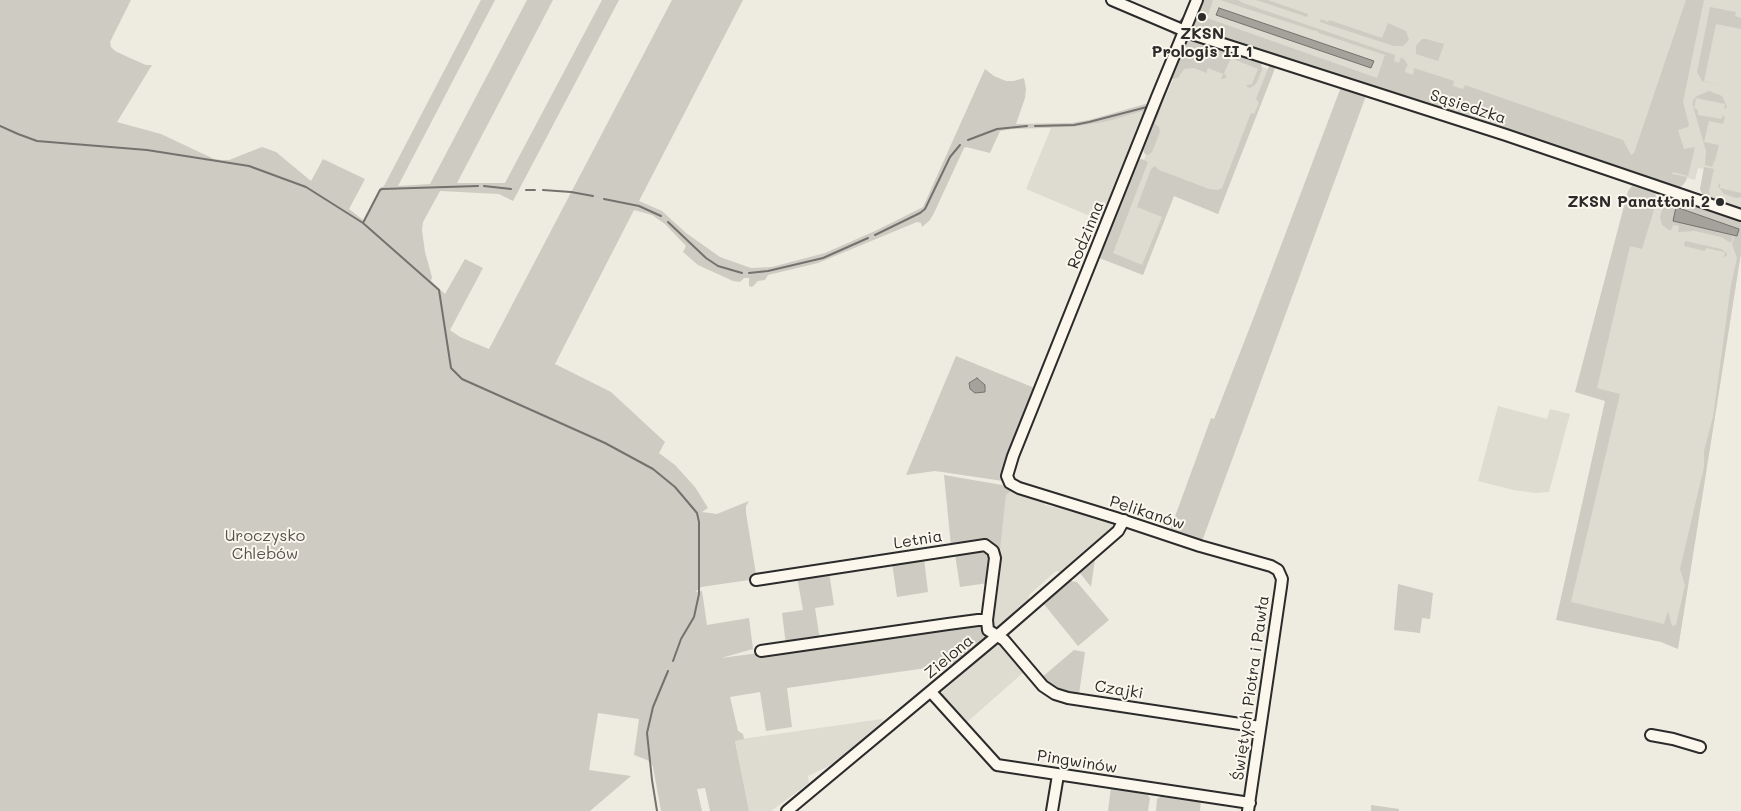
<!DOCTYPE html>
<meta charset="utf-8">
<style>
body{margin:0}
canvas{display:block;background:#eeebe0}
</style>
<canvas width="1741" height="811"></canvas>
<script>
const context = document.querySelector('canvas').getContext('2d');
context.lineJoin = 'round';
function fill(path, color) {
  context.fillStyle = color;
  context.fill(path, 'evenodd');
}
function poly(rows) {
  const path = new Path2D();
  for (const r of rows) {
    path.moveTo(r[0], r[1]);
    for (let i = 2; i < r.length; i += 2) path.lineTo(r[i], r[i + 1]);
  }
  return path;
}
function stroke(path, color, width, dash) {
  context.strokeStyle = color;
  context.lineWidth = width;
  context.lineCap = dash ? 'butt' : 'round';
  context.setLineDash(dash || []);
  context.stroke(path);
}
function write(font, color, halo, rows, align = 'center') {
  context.font = font + ' Mali,sans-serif';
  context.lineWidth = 4;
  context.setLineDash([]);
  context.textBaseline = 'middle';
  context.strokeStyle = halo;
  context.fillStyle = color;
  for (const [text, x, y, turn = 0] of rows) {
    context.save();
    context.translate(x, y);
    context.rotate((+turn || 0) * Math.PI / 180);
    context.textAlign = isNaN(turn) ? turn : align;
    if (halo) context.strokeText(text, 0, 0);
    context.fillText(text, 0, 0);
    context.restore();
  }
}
const built = poly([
 [1206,0,1741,0,1741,210,1707,198,1704,169,1698,168,1695,180,1687,178,1676,187,1203,19,1206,12,1202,10],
 [1189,42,1274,71,1218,214,1174,196,1143,275,1100,258,1138,163,1144,160,1158,115],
 [1146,110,1133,144,1131,145,1129,149,1130,152,1104,222,1026,189,1051,128,1074,127,1109,121],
 [1650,205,1671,213,1741,224,1741,253,1679,642,1561,605,1607,400,1582,393,1620,247],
 [1498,406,1547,419,1550,409,1570,414,1549,492,1536,493,1513,490,1478,481],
 [1011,491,1042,500,1045,505,1054,507,1059,505,1067,507,1112,523,1112,528,1060,572,1056,571,1029,595,1029,599,998,627,991,625,1006,495],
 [997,644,1002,645,1025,671,966,723,942,697,942,692],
 [882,719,883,721,833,764,808,776,809,783,771,811,749,811,735,740]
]);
const green = poly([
 [0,0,131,0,110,42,111,47,115,51,130,58,146,65,152,65,117,122,161,134,214,159,222,160,229,160,262,147,276,152,311,181,323,159,365,179,349,209,363,220,380,188,384,186,481,0,495,0,398,186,430,184,527,0,553,0,457,183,505,183,602,0,619,0,513,201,499,194,440,191,423,222,422,230,425,252,432,277,431,281,445,294,465,259,483,268,450,330,460,337,489,349,672,0,743,0,639,201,662,211,686,233,720,257,751,268,772,267,825,253,875,231,923,207,985,69,994,76,1006,81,1014,81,1024,78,1026,89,1025,98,1016,124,1071,123,1089,120,1149,103,1176,38,1168,29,1177,32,1178,34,1133,145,1130,145,1133,144,1146,110,1109,121,1074,127,1012,129,1000,131,990,153,966,147,964,148,934,213,930,220,922,227,921,223,917,222,818,263,768,275,765,280,758,281,752,287,749,286,749,278,744,278,740,282,733,281,698,265,683,252,686,246,665,224,652,215,634,210,555,364,611,392,665,442,659,453,675,465,695,487,708,508,702,512,717,514,749,501,746,506,746,513,756,574,749,580,701,587,695,592,702,591,707,625,749,618,753,649,721,658,978,624,984,628,987,637,985,640,954,664,787,688,792,727,766,731,760,692,730,697,738,731,743,734,744,739,735,741,749,811,710,811,705,788,697,789,702,811,661,811,653,767,651,763,647,760,634,755,639,719,598,713,589,770,631,776,590,811,0,811],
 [1200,0,1213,0,1207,18,1377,78,1385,55,1319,33,1316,30,1315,31,1220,0,1238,0,1243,3,1395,55,1394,61,1399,63,1401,57,1405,60,1408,66,1406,67,1405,72,1413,75,1414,68,1454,81,1453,86,1463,89,1465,85,1623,140,1631,155,1634,153,1686,0,1704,0,1683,102,1689,125,1688,127,1678,130,1684,149,1695,147,1688,176,1673,172,1672,174,1687,177,1686,181,1682,186,1676,189,1192,29,1191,26],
 [1256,0,1268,0,1308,14,1307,17],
 [1710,7,1736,12,1735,16,1741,18,1741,29,1716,24,1704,81,1721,86,1702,81,1697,72],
 [1321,19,1328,22,1329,20,1382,38,1388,23,1406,31,1409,40,1403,46,1394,46,1320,22],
 [1189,37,1261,61,1262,70,1256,84,1250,88,1247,87,1247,85,1252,84,1258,69,1231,58,1224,73,1227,77,1223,79,1221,79,1223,74,1208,68,1206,73,1194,68,1184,69,1178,78,1172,79,1155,124,1159,127,1160,132,1152,152,1148,155,1145,154,1142,149,1150,128,1186,39],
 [1422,39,1426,39,1444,44,1438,61,1416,54,1416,46],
 [1277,63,1218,214,1174,196,1143,275,1097,257,1137,160,1142,159,1148,162,1113,253,1142,265,1162,217,1137,207,1151,169,1155,166,1159,170,1209,189,1218,190,1222,188,1251,113,1254,114,1259,103,1256,99,1269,66,1271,64],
 [1345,86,1367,93,1201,544,1169,533,1211,418,1214,419,1255,314,1341,87],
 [1709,91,1722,96,1727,107,1724,109,1725,104,1696,98,1694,108,1698,110,1698,115,1721,119,1723,115,1725,117,1723,124,1709,121,1704,142,1719,145,1715,161,1714,161,1712,167,1705,165,1706,151,1693,106,1693,100,1697,96],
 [1704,167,1714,169,1709,191,1710,196,1741,208,1741,211,1721,204,1721,202,1718,201,1716,202,1706,199,1703,196,1700,189],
 [1720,183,1720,188,1741,193,1741,197,1736,198,1724,194,1718,186],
 [1632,186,1655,193,1657,200,1642,249,1630,246,1597,388,1620,394,1571,602,1664,624,1668,611,1672,626,1676,625,1685,585,1680,569,1704,467,1704,451,1713,417,1731,285,1737,258,1732,244,1734,235,1673,221,1733,235,1731,243,1721,237,1695,231,1678,232,1679,226,1673,225,1671,230,1669,230,1662,225,1660,217,1664,204,1670,199,1741,222,1741,253,1678,649,1661,642,1556,620,1605,401,1575,392,1628,191],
 [1685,241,1721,249,1727,253,1727,256,1724,257,1725,252,1706,248,1705,251,1684,246],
 [956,356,1037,389,1006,468,1003,481,935,471,906,475],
 [944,475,1002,485,1011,491,1006,495,999,559,996,550,951,546],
 [981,549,988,551,990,555,991,564,988,583,960,587,955,554],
 [924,558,928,592,897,597,892,563],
 [1095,559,1091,587,1080,573],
 [829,572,834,605,815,608,820,640,786,645,782,613,803,610,797,577],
 [1070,581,1077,582,1109,620,1078,646,1043,603],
 [1398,584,1433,593,1430,619,1422,618,1420,633,1394,630],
 [1074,650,1085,652,1079,694,1060,693,1051,688,1041,678],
 [1111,787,1145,791,1150,798,1148,811,1108,811],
 [1163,795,1201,800,1200,811,1156,811,1157,799],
 [1371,805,1399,809,1399,811,1371,811]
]);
const water = poly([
 [1219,8,1374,61,1371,68,1216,15,1219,8],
 [1676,207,1739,229,1737,236,1673,221,1676,207],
 [977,378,985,385,985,392,975,393,970,389,969,383,977,378]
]);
const stream = poly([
 [1179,23,1185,16],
 [0,126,18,134,37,141,147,150,249,166,306,187,363,223,439,290,451,368,462,379,605,443,653,469,675,487,697,513,699,522,699,594,694,617,681,639,673,661],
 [1035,126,1074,125,1089,122,1147,107],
 [968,140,997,129,1027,126],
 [484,186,511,189],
 [526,190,535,190],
 [543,190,571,192,593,196],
 [604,199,639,206,661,216],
 [668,222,706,258,718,266,742,273],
 [363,223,380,190,382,189,478,186],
 [875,235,920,213,925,209,950,157,960,145],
 [749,273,768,271,823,258,868,238],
 [657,811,652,780,647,733,653,707,668,671]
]);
const minor = poly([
 [1112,0,1192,34,1506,135,1741,215],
 [1197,0,1157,97,1013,456,1007,476,1010,483,1019,488,1116,518,1200,546,1271,566,1278,570,1282,579,1281,587,1248,811],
 [756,580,985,545,993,551,995,558,987,620,988,630,1004,640,1043,686,1055,694,1068,698,1260,727],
 [761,651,948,624,978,620,987,620],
 [931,692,997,765,1250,803],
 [1651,735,1673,739,1700,747],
 [787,811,997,636,1118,531,1124,520],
 [1052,811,1058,775]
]);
const markers = [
 [1202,17,5,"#2b2b2b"],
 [1720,202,5,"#2b2b2b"]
];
const poiNames = [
 ["ZKSN",1202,34],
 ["Prologis II 1",1202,52],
 ["ZKSN Panattoni 2",1710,202,"right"]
];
const streetNames = [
 ["Sąsiedzka",1468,107,18],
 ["Rodzinna",1086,235,-68],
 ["Pelikanów",1147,513,18],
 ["Letnia",918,540,-9],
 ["Zielona",949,657,-40],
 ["Świętych Piotra i Pawła",1251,688,-82],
 ["Czajki",1119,690,9],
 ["Pingwinów",1077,762,9]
];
const parkNames = [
 ["Uroczysko",265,536],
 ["Chlebów",265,554]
];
fill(built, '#dedbd1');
fill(green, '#cecbc2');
fill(water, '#a4a29a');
stroke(water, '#74726e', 1);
stroke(stream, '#74726e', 2);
stroke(minor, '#2b2b2b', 14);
stroke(minor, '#fbf7ec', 10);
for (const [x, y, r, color] of markers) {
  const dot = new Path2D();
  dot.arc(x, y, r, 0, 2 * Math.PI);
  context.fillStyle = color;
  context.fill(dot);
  stroke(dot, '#fbf7ec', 2);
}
write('bold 16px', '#2b2b2b', '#fbf7ec', poiNames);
write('16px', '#2b2b2b', '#fbf7ec', streetNames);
write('16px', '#545351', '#fbf7ec', parkNames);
</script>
